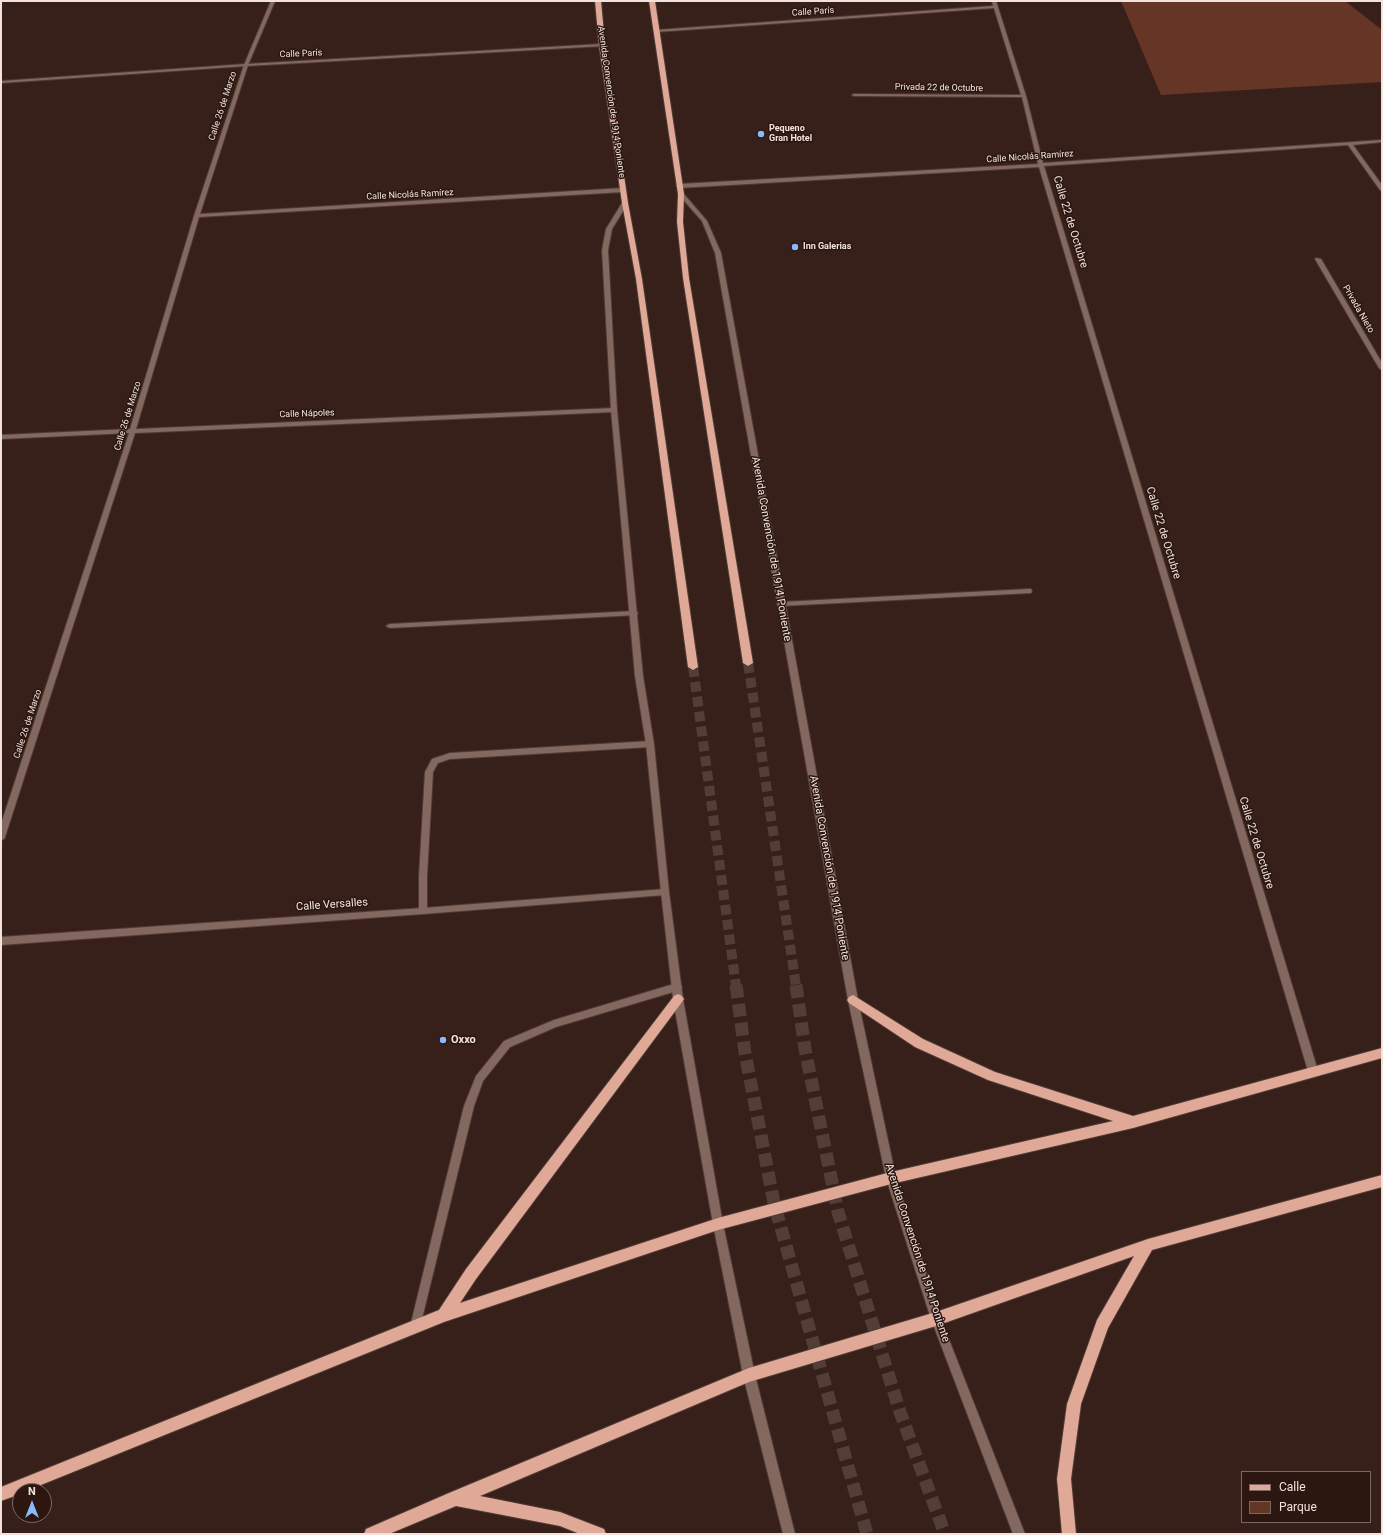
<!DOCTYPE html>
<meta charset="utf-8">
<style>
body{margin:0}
#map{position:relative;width:1383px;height:1535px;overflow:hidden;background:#362019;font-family:Roboto,sans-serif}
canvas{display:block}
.frame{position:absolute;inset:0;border:2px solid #f2e2de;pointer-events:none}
.legend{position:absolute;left:1241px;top:1471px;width:130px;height:52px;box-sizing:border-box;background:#2b1710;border:1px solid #7b6862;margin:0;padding:5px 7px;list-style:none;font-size:12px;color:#f2e2de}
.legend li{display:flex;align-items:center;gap:8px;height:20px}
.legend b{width:20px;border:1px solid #7b6862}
.north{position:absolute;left:12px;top:1483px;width:40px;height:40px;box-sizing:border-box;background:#2b1710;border:1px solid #7b6862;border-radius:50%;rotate:0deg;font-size:11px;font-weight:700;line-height:16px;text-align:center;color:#f2e2de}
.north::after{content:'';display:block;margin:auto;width:14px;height:18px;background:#8cb9fc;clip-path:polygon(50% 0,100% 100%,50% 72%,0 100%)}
</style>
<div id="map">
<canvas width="1383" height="1535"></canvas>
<div class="frame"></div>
<ul class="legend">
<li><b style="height:5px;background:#e0a997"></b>Calle</li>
<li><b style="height:11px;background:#653626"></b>Parque</li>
</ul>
<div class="north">N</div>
</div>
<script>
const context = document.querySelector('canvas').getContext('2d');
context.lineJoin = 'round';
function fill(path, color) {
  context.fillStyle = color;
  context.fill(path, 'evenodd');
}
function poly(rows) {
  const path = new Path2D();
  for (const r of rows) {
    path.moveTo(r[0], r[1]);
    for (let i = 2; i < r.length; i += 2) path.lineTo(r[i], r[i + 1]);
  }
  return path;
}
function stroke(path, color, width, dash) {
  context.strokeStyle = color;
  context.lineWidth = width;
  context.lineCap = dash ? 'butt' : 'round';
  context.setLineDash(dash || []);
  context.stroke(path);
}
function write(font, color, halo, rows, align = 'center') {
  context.font = font + ' Roboto,sans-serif';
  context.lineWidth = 3;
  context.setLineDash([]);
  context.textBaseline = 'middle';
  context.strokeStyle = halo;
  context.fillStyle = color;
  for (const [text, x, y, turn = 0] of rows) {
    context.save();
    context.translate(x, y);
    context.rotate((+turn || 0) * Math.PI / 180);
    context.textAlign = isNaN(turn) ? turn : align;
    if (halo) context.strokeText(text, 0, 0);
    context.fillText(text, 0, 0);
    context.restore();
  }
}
const green = poly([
 [1121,1,1345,1,1382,30,1382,82,1161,95]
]);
const primaryTunnelFar1 = poly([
 [748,663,796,986],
 [693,667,736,986]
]);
const primaryTunnel = poly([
 [736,985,745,1053,774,1203,867,1534],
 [796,985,805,1049,838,1212,900,1412,945,1534]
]);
const service = poly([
 [1316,258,1321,259,1382,363,1382,370,1379,368,1315,259,1316,258],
 [1028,589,1031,589,1032,591,1031,593,781,606,777,604,781,602,1028,589],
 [634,611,638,613,637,615,390,628,386,626,390,624,634,611],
 [650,741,654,744,650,747,450,759,438,763,433,772,427,876,427,911,426,913,423,914,420,913,419,911,419,876,425,772,432,759,450,753,650,741],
 [677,983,680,984,682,987,680,990,556,1027,510,1047,483,1081,474,1106,420,1327,419,1331,415,1332,411,1331,410,1327,464,1106,476,1076,504,1041,554,1020,677,983]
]);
const minor = poly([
 [271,1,275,1,248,65,200,214,623,188,626,190,623,192,199,217,136,429,614,408,617,410,614,412,135,433,5,837,4,839,1,840,1,824,129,433,1,439,1,435,130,429,194,216,244,65,271,1],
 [992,1,996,1,1026,96,1043,163,1382,140,1382,142,1353,145,1382,185,1382,191,1380,190,1348,145,1044,166,1318,1071,1316,1074,1313,1075,1310,1074,1308,1071,1039,167,679,188,676,186,679,184,1038,164,1022,97,854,96,852,95,854,94,1021,95,994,8,656,32,654,31,656,30,993,6,992,1],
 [665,889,668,890,669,892,668,894,665,895,423,914,1,945,1,937,423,908,665,889]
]);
const tertiary = poly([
 [602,44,604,45,604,46,246,66,1,83,1,81,246,64,602,44],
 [679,193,683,193,707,221,721,253,858,1000,896,1178,941,1319,1025,1534,1013,1534,931,1319,886,1178,848,1000,715,253,702,221,679,195,679,193],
 [625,201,628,203,612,229,608,250,617,410,643,676,654,744,669,892,683,999,723,1224,755,1375,795,1534,783,1534,743,1375,713,1224,673,999,661,892,646,744,635,676,611,410,602,250,606,229,622,203,625,201]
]);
const primary = poly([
 [595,1,601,1,605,45,628,203,642,279,698,667,693,670,688,667,636,279,622,203,599,45,595,1],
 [649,1,655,1,684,194,683,222,689,278,753,663,748,666,743,663,683,278,677,222,678,194,649,1],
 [678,994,682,996,684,999,682,1002,476,1279,460,1303,718,1218,891,1172,1113,1121,988,1080,915,1047,849,1003,847,1000,849,997,853,995,923,1039,995,1072,1133,1116,1382,1048,1382,1058,1133,1128,891,1184,718,1230,444,1322,26,1491,20,1491,20,1494,1,1501,1,1487,439,1310,466,1269,674,996,678,994],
 [1382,1175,1382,1187,1152,1250,1108,1328,1081,1404,1071,1479,1076,1534,1062,1534,1057,1479,1067,1404,1097,1320,1134,1256,936,1326,749,1382,480,1496,560,1512,604,1529,606,1534,580,1534,560,1526,456,1506,389,1534,364,1534,366,1529,449,1493,749,1368,936,1312,1148,1239,1382,1175]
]);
const markers = [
 [761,134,4,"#8cb9fc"],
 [795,247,4,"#8cb9fc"],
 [443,1040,4,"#8cb9fc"]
];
const farStreetnames = [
 ["Calle París",813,12,-4],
 ["Calle París",301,54,-3],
 ["Privada 22 de Octubre",939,88,1],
 ["Avenida Convención de 1914 Poniente",611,102,82],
 ["Calle 26 de Marzo",223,106,-72],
 ["Calle Nicolás Ramírez",1030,157,-4],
 ["Calle Nicolás Ramírez",410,195,-3],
 ["Privada Nieto",1358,309,60],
 ["Calle Nápoles",307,414,-2],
 ["Calle 26 de Marzo",128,416,-73],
 ["Calle 26 de Marzo",28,724,-72]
];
const farPoinames = [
 ["Pequeno",769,129],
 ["Gran Hotel",769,139],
 ["Inn Galerias",803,247]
];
const streetNames = [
 ["Calle 22 de Octubre",1070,222,73],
 ["Calle 22 de Octubre",1163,533,73],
 ["Avenida Convención de 1914 Poniente",771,549,80],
 ["Calle 22 de Octubre",1256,843,73],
 ["Avenida Convención de 1914 Poniente",829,868,80],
 ["Calle Versalles",332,905,-4],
 ["Avenida Convención de 1914 Poniente",917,1253,72]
];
const poiNames = [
 ["Oxxo",451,1040]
];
fill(green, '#653626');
stroke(primaryTunnelFar1, '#523d37', 10, [10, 5]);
stroke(primaryTunnel, '#523d37', 13, [13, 6]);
stroke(service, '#503b35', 2);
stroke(minor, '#503b35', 2);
stroke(tertiary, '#503b35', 2);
stroke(primary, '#503b35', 2);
fill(service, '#83685f');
fill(minor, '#83685f');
fill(tertiary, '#83685f');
fill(primary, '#e0a997');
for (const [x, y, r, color] of markers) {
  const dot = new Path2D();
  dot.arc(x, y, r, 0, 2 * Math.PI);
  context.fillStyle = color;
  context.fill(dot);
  stroke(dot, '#2b1710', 1.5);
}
write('9px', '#f2e2de', '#2b1710', farStreetnames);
write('bold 9px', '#f2e2de', '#2b1710', farPoinames, 'left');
write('11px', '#f2e2de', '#2b1710', streetNames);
write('bold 11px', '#f2e2de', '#2b1710', poiNames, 'left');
</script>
